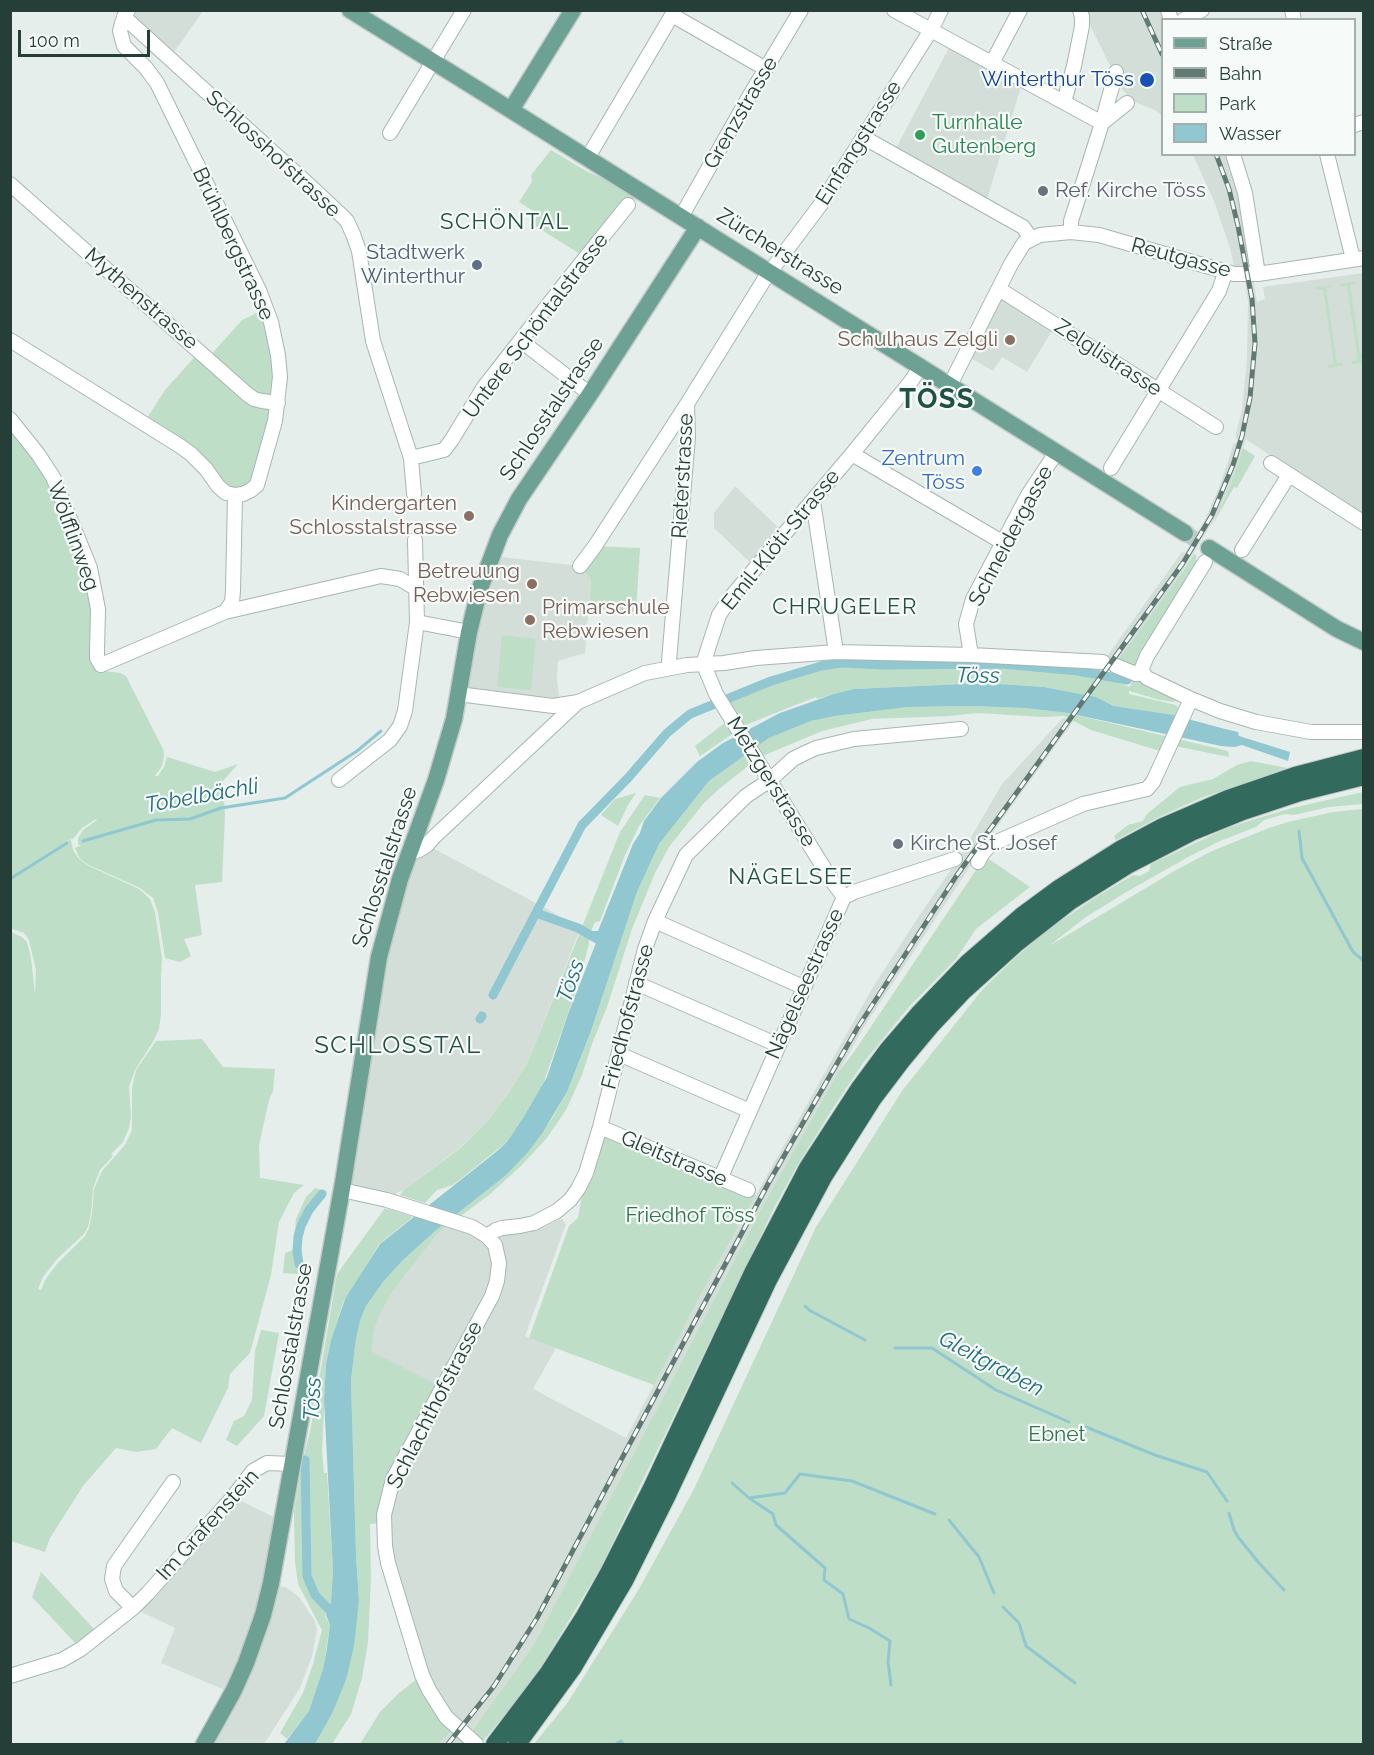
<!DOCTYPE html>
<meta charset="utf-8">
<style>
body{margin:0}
#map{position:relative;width:1374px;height:1755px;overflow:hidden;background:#e5eeea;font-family:Raleway,sans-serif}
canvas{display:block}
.frame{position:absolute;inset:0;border:12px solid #253f38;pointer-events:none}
.legend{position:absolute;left:1161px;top:18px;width:195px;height:138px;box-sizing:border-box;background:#f6faf8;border:2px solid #a2afab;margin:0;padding:8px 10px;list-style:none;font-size:18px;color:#253f38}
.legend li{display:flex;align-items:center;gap:12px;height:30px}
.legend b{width:30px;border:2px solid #a2afab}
.scale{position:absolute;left:18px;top:30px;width:132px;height:27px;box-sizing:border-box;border:3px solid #253f38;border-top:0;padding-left:8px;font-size:18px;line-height:21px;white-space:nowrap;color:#253f38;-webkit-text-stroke:4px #f6faf8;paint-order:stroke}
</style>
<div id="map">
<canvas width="1374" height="1755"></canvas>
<div class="frame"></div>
<ul class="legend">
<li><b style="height:8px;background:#6ca193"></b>Straße</li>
<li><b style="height:8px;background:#607a73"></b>Bahn</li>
<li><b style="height:16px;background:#bfdec7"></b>Park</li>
<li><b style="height:16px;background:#90c7d0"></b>Wasser</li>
</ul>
<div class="scale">100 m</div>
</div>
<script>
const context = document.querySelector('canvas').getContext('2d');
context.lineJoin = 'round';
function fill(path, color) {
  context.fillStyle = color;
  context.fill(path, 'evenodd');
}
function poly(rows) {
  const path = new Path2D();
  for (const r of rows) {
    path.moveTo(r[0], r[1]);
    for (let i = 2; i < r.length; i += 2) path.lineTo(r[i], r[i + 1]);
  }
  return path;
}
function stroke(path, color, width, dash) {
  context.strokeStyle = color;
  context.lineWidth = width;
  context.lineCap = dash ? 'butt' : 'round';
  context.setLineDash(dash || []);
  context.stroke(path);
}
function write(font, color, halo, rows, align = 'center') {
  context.font = font + ' Raleway,sans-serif';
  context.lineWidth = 4.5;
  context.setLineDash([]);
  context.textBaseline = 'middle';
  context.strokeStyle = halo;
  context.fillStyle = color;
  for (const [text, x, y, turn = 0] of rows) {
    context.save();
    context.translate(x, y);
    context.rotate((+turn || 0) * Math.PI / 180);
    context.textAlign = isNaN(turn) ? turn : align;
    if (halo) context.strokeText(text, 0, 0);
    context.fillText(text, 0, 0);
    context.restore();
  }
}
const built = poly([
 [202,10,203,11,172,55,137,23,134,17,137,11],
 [1083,11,1162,11,1166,19,1162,20,1162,116,1155,110,1132,101,1121,88],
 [952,42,1023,80,985,206,893,154],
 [1193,155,1227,155,1237,178,1257,302,1265,299,1263,287,1363,273,1363,519,1246,439,1229,489,1218,513,1182,572,1191,578,1132,651,1116,661,1105,659,1182,552,1185,553,1204,522,1220,485,1234,443,1236,443,1237,439,1235,437,1242,410,1247,359,1248,302,1245,279,1235,270,1230,248,1214,201],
 [999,289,1056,324,1027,372,1002,357,993,371,966,355],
 [735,486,785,534,756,568,714,528,714,513],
 [492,556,580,566,591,579,585,653,558,661,557,679,560,705,458,694],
 [1063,718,1073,719,1074,720,975,857,971,865,864,1027,766,1200,533,1646,462,1744,438,1744,455,1726,438,1706,388,1563,370,1351,374,1331,379,1316,393,1291,438,1233,455,1221,487,1236,527,1233,547,1226,561,1218,566,1224,525,1336,556,1348,533,1389,626,1438,711,1275,873,987,921,913,959,858,1002,784],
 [427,845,547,909,580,929,528,1062,508,1094,485,1124,457,1150,404,1190,396,1193,397,1195,407,1199,400,1205,342,1190,392,906,410,853],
 [233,1497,282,1521,271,1583,287,1588,299,1597,315,1621,317,1630,312,1656,300,1688,264,1744,204,1744,232,1693,161,1663,175,1628,133,1608]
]);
const green = poly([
 [551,150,586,171,604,179,634,198,585,257,532,224,538,214,519,202,532,182,531,175],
 [1355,281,1355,284,1350,285,1360,353,1363,353,1364,356,1361,357,1361,363,1352,364,1352,361,1358,360,1347,286,1340,286,1340,284],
 [1331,285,1332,287,1326,288,1337,363,1343,363,1343,365,1328,368,1328,365,1334,364,1323,289,1316,290,1316,287],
 [267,308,280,377,255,476,249,485,243,488,231,489,144,423,165,390,200,351,208,358,242,320],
 [11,419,38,454,78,536,104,671,120,673,126,676,163,749,164,756,162,766,155,776,158,776,164,767,167,757,215,772,238,764,223,781,225,815,222,882,195,885,202,935,184,939,191,956,180,962,165,958,158,913,153,898,140,888,89,865,80,859,75,848,82,845,78,845,78,838,83,830,97,820,96,819,82,828,73,839,64,841,71,840,73,850,79,859,89,866,139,889,150,899,155,912,162,958,161,978,161,1015,159,1029,154,1040,135,1070,129,1087,131,1116,129,1128,123,1142,111,1154,113,1156,100,1170,93,1188,91,1213,88,1227,84,1234,57,1259,43,1277,38,1289,41,1290,45,1280,57,1264,85,1236,89,1228,92,1214,94,1189,102,1171,125,1145,132,1130,132,1088,136,1070,156,1041,202,1039,223,1067,275,1069,273,1091,269,1100,259,1145,260,1178,304,1185,294,1193,279,1222,271,1275,250,1353,230,1374,228,1388,201,1443,172,1428,156,1449,136,1452,116,1448,83,1486,50,1538,45,1552,11,1541,11,932,22,937,27,942,31,958,35,995,36,970,29,940,24,933,10,928],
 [1243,448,1255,456,1237,488,1234,487,1212,526,1229,489],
 [595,546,640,548,636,612,589,608,591,579,580,566],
 [1194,554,1196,555,1196,568,1137,667,1115,662,1126,650,1182,573],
 [502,635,536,639,531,690,497,687],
 [852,666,915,668,1003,666,1098,675,1130,687,1133,678,1175,697,1175,702,1160,700,1129,691,1129,694,1176,705,1178,708,1175,716,1115,706,1095,697,1044,687,985,683,854,689,817,699,816,697,770,715,744,726,700,756,695,746,736,714,729,702,768,686,822,669],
 [970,706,1024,708,1068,713,1228,751,1229,757,1170,745,1160,751,1091,730,1064,716,1043,717,979,713,949,716,872,719,822,731,765,755,748,766,719,789,703,804,669,847,655,873,632,929,607,1007,592,1044,582,1075,566,1110,546,1139,521,1166,489,1195,438,1233,393,1291,379,1316,374,1331,371,1351,443,1388,402,1461,384,1523,370,1524,371,1579,368,1642,362,1678,351,1714,332,1744,315,1744,333,1712,346,1680,359,1600,356,1556,351,1380,356,1339,360,1321,366,1306,383,1282,402,1261,434,1232,505,1176,535,1142,553,1117,567,1092,591,1031,637,892,659,844,709,781,769,738,811,721,835,716,908,707],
 [1251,761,1287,768,1201,798,1161,816,1116,840,1114,836,1128,825,1143,821,1147,814,1180,787,1213,779,1237,765],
 [1363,792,1363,804,1329,807,1294,815,1285,814,1264,820,1256,827,1220,841,1190,856,1128,891,1086,917,1049,946,1176,870,1212,851,1269,828,1288,822,1333,812,1363,809,1363,1744,534,1744,568,1702,639,1589,694,1489,816,1227,902,1091,982,990,1016,957,1048,930,1093,899,1133,875,1140,876,1149,871,1151,864,1225,829,1255,819,1292,808],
 [636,793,628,805,618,826,601,815,615,799],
 [645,795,660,798,639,826,625,855,600,921,595,922,589,935,589,944,577,988,543,1084,523,1118,507,1142,453,1185,437,1190,425,1203,400,1195,404,1190,458,1150,485,1124,508,1094,528,1062,620,832],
 [986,857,1030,887,976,929,956,959,908,1008,864,1062,835,1105,797,1166,775,1206,600,1569,531,1683,483,1741,471,1732,533,1646,766,1200,839,1071,854,1052,978,867,983,867,986,863,982,859],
 [600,1127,756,1195,711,1275,654,1385,529,1338,569,1226,578,1218,586,1173],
 [315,1188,327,1192,324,1196,321,1194,308,1209,297,1237,296,1250,300,1274,283,1273,285,1253,293,1250,296,1219,306,1197],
 [385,1208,413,1217,379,1244,352,1290,344,1300,331,1340,326,1364,322,1451,324,1473,327,1473,333,1571,331,1604,329,1605,325,1616,330,1625,323,1669,309,1711,287,1739,280,1733,303,1693,313,1664,322,1630,298,1584,295,1562,294,1512,304,1455,310,1432,337,1274],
 [261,1330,279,1333,264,1416,237,1446,226,1440,234,1421,244,1416,252,1400,255,1351],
 [41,1572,95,1630,76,1644,32,1597],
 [422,1675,455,1727,438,1744,360,1744,380,1712,399,1693]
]);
const water = poly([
 [985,683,1044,687,1096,697,1114,706,1173,715,1225,729,1238,732,1239,736,1290,752,1288,761,1242,745,1235,747,1221,746,1068,713,1024,708,970,706,908,707,835,716,811,721,769,738,709,781,659,844,637,892,591,1031,567,1092,543,1132,528,1152,505,1176,434,1232,402,1261,383,1282,366,1306,360,1321,356,1339,351,1380,356,1556,359,1600,354,1646,346,1680,333,1712,315,1744,284,1744,309,1711,323,1669,327,1648,330,1625,326,1615,329,1605,331,1603,333,1571,324,1401,326,1364,331,1340,345,1299,380,1244,496,1152,507,1142,523,1118,547,1077,568,1014,596,943,589,935,591,931,598,931,633,844,640,833,644,821,661,798,697,762,723,743,780,713,834,694,854,689]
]);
const stream = poly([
 [1299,831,1302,858,1353,952,1364,961],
 [83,841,156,820,190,819,221,808,285,798,357,751,381,731],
 [10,879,67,843],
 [805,1306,809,1310,865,1340],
 [895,1348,932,1348,996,1390,1069,1422],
 [1086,1427,1155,1455,1207,1472,1227,1501],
 [732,1483,749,1498,785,1493,800,1474,852,1481,935,1514],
 [749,1498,773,1514,776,1525,825,1568,824,1580,843,1594,849,1619,869,1628,890,1641,888,1662,891,1685],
 [1229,1513,1234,1530,1238,1537,1259,1563,1284,1590],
 [949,1520,979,1557,994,1593],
 [1003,1607,1019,1623,1026,1646,1075,1683],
 [617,1743,621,1741,623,1744]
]);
const canal = poly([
 [536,913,578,928,599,940],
 [493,995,582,825,628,778,667,733,690,714,771,681,821,666,841,663,884,665,1002,664,1078,671,1127,680],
 [480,1019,482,1016],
 [299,1264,297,1250,298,1237,301,1226,309,1210,322,1194],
 [305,1460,307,1576,315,1595,335,1616]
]);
const majorTunnel = poly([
 [1185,533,1209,548]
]);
const minor = poly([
 [894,10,1102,123,1116,72],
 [1168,10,1171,20],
 [1292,10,1294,20],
 [672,15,766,69],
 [124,17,309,185,338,212,347,221,353,234,359,251,373,341,411,458,414,494],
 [1183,20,1202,10],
 [992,63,1020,10],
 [1064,102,1074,66,1082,26,1082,17,1080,10],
 [1354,125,1364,122],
 [390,133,464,10],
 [863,137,1023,227,1031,238],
 [1233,154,1245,193,1258,274],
 [1327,154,1353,259],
 [587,159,675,10],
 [10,184,247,394,254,399,262,401,278,403],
 [681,217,750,95,801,10],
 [1071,232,1099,235,1234,274,1258,274,1364,258],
 [999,289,1216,427],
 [523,339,530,348,590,394],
 [10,340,180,446,191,454,206,469,218,486,226,493,235,495,243,494,251,490,257,485,275,421,280,377,278,355,271,322,259,290,157,83,146,68,124,46,120,31,122,23,128,10],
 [950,385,1011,264,1024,243,1040,235,1071,232,1071,221,1102,123,1127,103],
 [10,419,38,454,53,477,90,568,98,609,97,652,97,658,101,665,225,612,381,576,400,579,415,588],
 [852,454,1002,542],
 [411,458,444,450,451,441,484,387,570,277,628,205],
 [1271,463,1364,523],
 [1111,468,1219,291,1225,273],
 [813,501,836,652],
 [415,540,417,622,469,632],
 [1242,550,1289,475],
 [580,566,595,546,687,404,764,280,821,204,931,30,941,10],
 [225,612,232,602,233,591,235,495],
 [971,655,966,624,973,599,1028,495,1056,453],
 [1116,666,1136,674,1143,673,1147,678,1191,699,1220,711,1256,722,1311,732,1364,732],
 [670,667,669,661,688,437,687,404],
 [1143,673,1142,668,1147,656,1205,562],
 [458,694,553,706,578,702],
 [339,780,390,740,400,726,405,711,417,622],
 [410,853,419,850,427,845,434,837,578,702,645,673,687,665,724,663,756,658,836,652,971,655,1103,662],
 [978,862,982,854,990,845,1083,804,1147,789,1153,782,1191,699],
 [844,897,832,881,716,694,706,670,705,658,719,615,731,597,852,454,912,380,920,367],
 [655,921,803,987],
 [636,983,778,1045],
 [619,1054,750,1111],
 [600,1127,748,1190],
 [720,1179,844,897,854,892,955,859],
 [342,1190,387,1200,472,1227,487,1236,495,1245,499,1263,497,1281,492,1296,393,1479,384,1515,385,1546,388,1563,422,1675,429,1690,446,1717,476,1744],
 [487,1236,496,1230,502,1228,520,1226,534,1223,557,1211,570,1200,578,1189,586,1173,600,1127,645,949,655,921,686,855,746,796,770,780,793,759,805,753,816,748,854,739,961,729],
 [133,1608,116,1591,112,1579,114,1566,173,1482],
 [10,1676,62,1660,81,1649,133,1608,148,1593,233,1497,253,1471,267,1463,292,1464]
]);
const major = poly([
 [350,10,490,97,1185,533],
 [511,110,573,10],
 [1209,548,1337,629,1364,642],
 [204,1744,234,1690,246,1663,263,1615,271,1583,343,1183,379,957,400,879,436,780,446,746,454,719,469,632,479,591,500,535,519,499,590,394,698,227]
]);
const highway = poly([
 [495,1744,548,1674,585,1616,609,1573,652,1488,753,1273,808,1168,860,1088,888,1050,919,1014,968,963,1022,916,1060,888,1120,850,1163,827,1228,799,1295,776,1364,758],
 [517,1744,573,1667,624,1581,667,1495,768,1280,823,1177,873,1098,901,1061,931,1025,963,991,1015,944,1070,901,1129,864,1191,832,1243,811,1300,792,1364,776]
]);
const rail = poly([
 [1142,10,1162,54],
 [448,1744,494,1686,537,1618,769,1182,858,1027,957,875,1183,563,1212,515,1233,465,1242,436,1250,398,1255,343,1252,299,1238,226,1229,189,1216,154]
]);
const markers = [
 [1147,80,8,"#1a4fb4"],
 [920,135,6,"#2e9e5b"],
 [1043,191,6,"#6b7280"],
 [477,265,6,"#5c6f8a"],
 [1010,340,6,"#8d6e63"],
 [977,471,6,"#3f7fe0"],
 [469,516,6,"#8d6e63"],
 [532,584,6,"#8d6e63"],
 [530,620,6,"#8d6e63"],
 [898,844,6,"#6b7280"]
];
const transitNames = [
 ["Winterthur Töss",1134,80]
];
const streetNames = [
 ["Grenzstrasse",741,113,-60],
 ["Einfangstrasse",859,143,-58],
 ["Schlosshofstrasse",273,154,43],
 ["Brühlbergstrasse",233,244,65],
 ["Zürcherstrasse",780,252,32],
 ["Reutgasse",1181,258,15],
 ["Mythenstrasse",141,299,41],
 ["Untere Schöntalstrasse",536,326,-53],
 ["Zelglistrasse",1108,358,33],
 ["Schlosstalstrasse",552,409,-56],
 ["Rieterstrasse",683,476,-87],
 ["Wölfflinweg",73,536,70],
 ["Schneidergasse",1011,536,-62],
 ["Emil-Klöti-Strasse",781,540,-51],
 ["Metzgerstrasse",771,782,58],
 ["Schlosstalstrasse",385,867,-72],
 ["Nägelseestrasse",805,984,-66],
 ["Friedhofstrasse",628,1017,-75],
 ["Gleitstrasse",674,1159,23],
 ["Schlosstalstrasse",291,1346,-80],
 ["Schlachthofstrasse",435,1405,-63],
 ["Im Grafenstein",208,1525,-48]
];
const leisureNames = [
 ["Turnhalle",932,123],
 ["Gutenberg",932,147]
];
const worshipNames = [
 ["Ref. Kirche Töss",1055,191],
 ["Kirche St. Josef",910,844]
];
const serviceNames = [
 ["Stadtwerk",465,253],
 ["Winterthur",465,277]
];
const educationNames = [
 ["Schulhaus Zelgli",998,340],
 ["Kindergarten",457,504],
 ["Schlosstalstrasse",457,528],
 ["Betreuung",520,572],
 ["Rebwiesen",520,596],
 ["Primarschule",542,608,"left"],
 ["Rebwiesen",542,632,"left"]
];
const shopNames = [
 ["Zentrum",965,459],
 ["Töss",965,483]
];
const parkNames = [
 ["Friedhof Töss",690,1216],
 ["Ebnet",1057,1435]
];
const neighbourhoodNames = [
 ["SCHÖNTAL",505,222],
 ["CHRUGELER",845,607],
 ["NÄGELSEE",791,877]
];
const waterNames = [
 ["Töss",978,676,1],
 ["Tobelbächli",202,796,-10],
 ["Töss",571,981,-71],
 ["Gleitgraben",991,1364,28],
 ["Töss",313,1399,-87]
];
const quarterNames = [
 ["SCHLOSSTAL",398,1046]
];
const districtNames = [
 ["TÖSS",937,400]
];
fill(built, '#d3ded9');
fill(green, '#bfdec7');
fill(water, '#90c7d0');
stroke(stream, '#90c7d0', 3);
stroke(canal, '#90c7d0', 9);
stroke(majorTunnel, '#bfcbc6', 16, [16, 8]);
stroke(minor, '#a8b6b1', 16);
stroke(major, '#c2c9c7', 19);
stroke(highway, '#c2c9c7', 20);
stroke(minor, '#fff', 14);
stroke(major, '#6ca193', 16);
stroke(highway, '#326a5e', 18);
stroke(rail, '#607a73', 5);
stroke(rail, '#f6faf8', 3, [9]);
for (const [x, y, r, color] of markers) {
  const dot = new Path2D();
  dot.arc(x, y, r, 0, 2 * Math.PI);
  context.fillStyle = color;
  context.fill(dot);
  stroke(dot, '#f6faf8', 2);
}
write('21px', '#164399', '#f6faf8', transitNames, 'right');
write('21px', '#253f38', '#f6faf8', streetNames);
write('21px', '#27864d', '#f6faf8', leisureNames, 'left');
write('21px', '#5b616d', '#f6faf8', worshipNames, 'left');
write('21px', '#4e5e75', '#f6faf8', serviceNames, 'right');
write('21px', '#785e54', '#f6faf8', educationNames, 'right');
write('21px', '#366cbe', '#f6faf8', shopNames, 'right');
write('21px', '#30754a', '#f6faf8', parkNames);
context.letterSpacing = '1.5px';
write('22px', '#215144', '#f6faf8', neighbourhoodNames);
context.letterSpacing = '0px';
write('italic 22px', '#216c79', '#f6faf8', waterNames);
context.letterSpacing = '1.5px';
write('24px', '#215144', '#f6faf8', quarterNames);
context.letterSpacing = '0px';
context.letterSpacing = '1.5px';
write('bold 27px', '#215144', '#f6faf8', districtNames);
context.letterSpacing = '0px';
</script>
